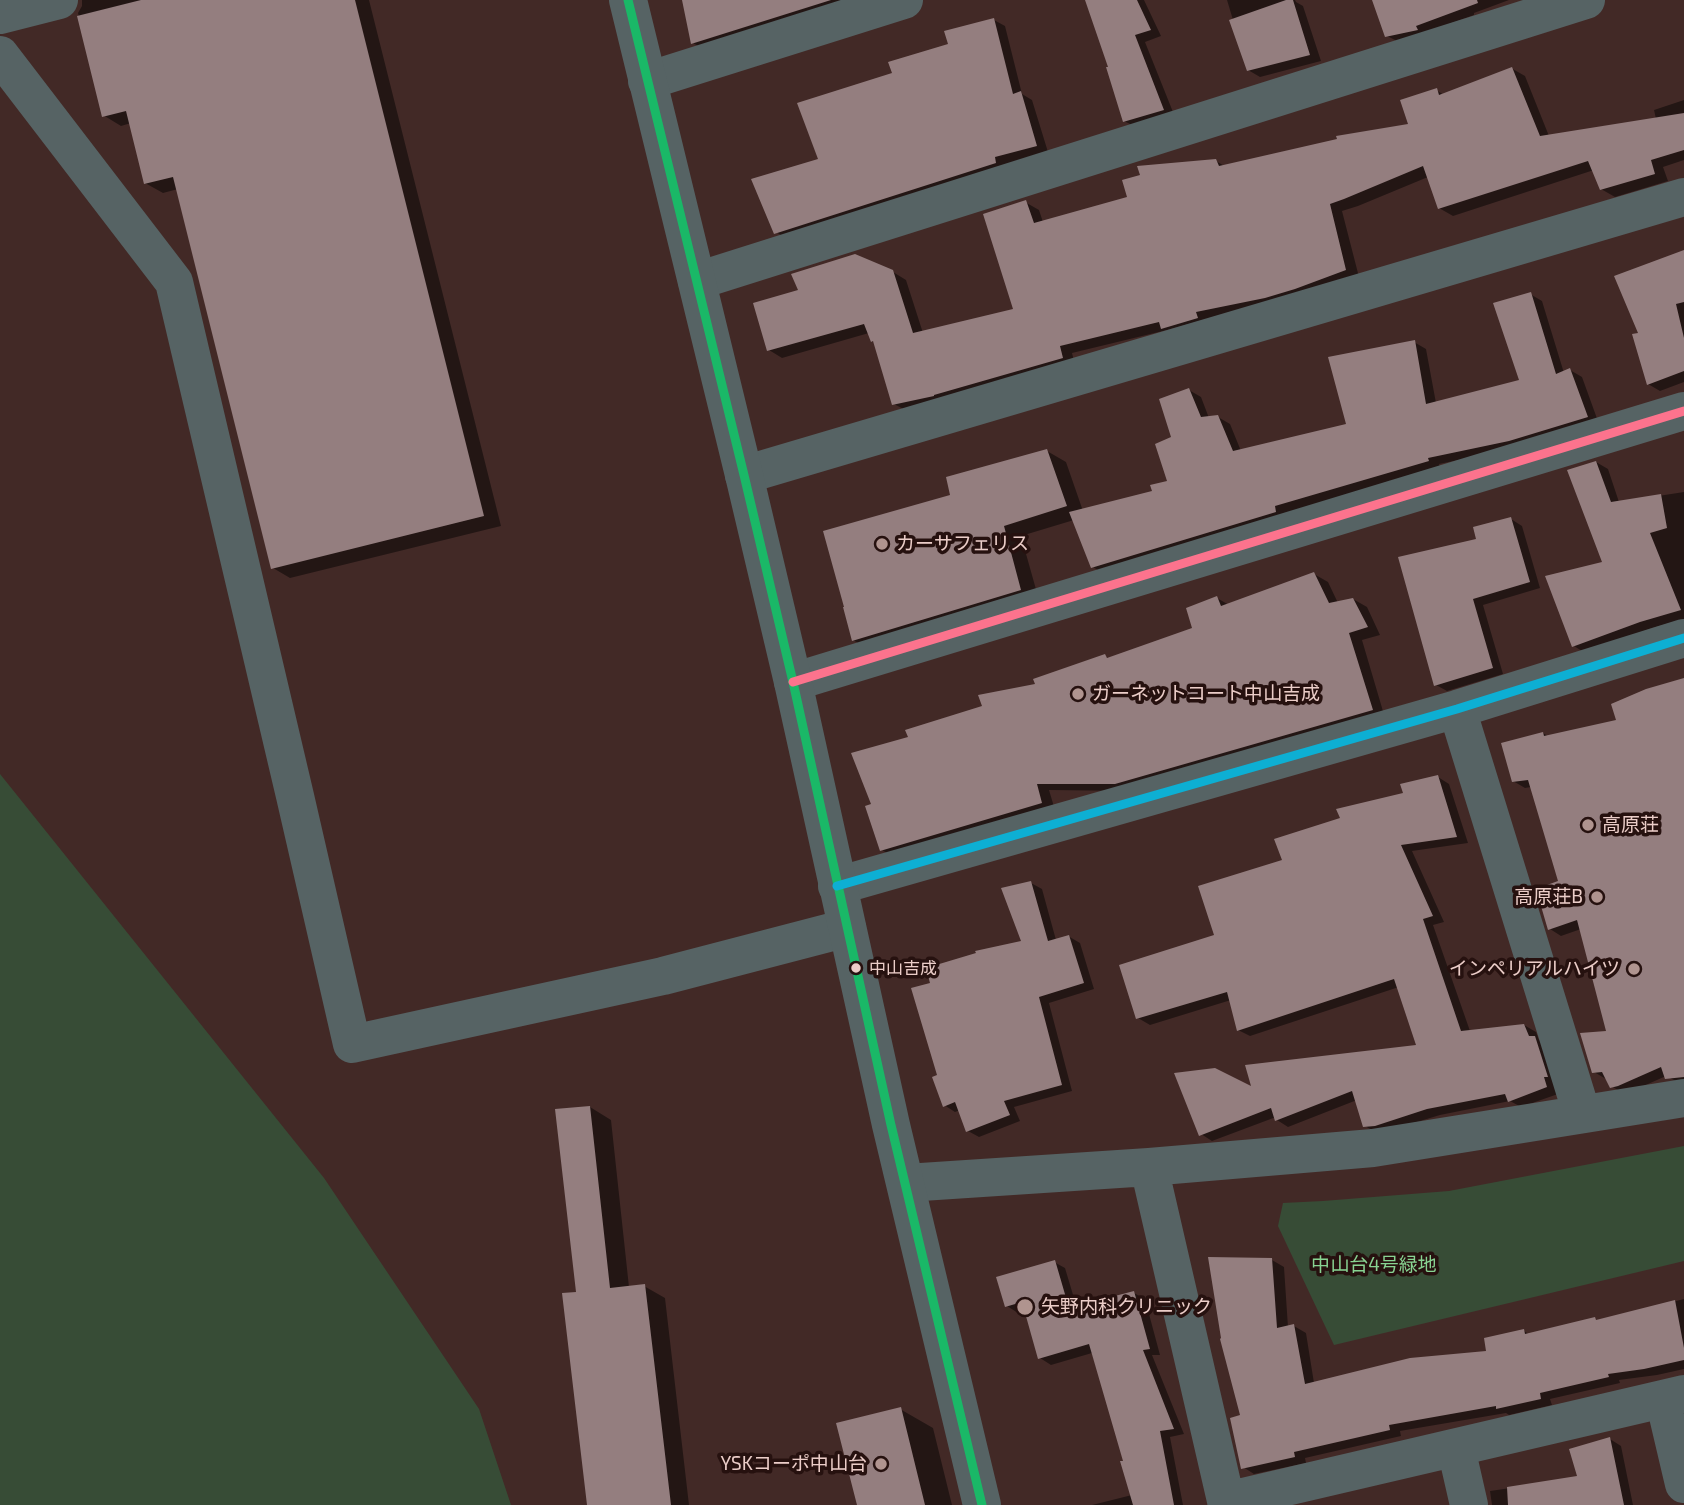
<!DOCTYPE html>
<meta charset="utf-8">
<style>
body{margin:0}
canvas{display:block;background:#422926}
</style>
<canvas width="1684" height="1505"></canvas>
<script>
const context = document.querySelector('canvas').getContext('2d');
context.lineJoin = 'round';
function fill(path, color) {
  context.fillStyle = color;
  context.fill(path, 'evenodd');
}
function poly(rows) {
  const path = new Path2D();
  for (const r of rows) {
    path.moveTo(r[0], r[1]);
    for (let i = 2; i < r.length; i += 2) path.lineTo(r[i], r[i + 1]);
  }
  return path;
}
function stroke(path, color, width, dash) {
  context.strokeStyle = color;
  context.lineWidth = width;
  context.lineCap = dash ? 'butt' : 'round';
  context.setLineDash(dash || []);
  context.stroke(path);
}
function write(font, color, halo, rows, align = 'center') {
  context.font = font + ' "Exo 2","Noto Sans JP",sans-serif';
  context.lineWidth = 7;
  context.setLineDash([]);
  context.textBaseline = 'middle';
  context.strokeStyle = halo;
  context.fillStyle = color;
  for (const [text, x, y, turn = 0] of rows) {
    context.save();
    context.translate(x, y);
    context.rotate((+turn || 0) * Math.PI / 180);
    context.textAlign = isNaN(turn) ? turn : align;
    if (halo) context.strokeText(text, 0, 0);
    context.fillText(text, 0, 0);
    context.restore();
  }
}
const green = poly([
 [0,774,324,1178,479,1409,511,1505,0,1505],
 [1684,1146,1684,1261,1334,1345,1278,1226,1283,1203,1323,1201,1449,1191]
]);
const shadow = poly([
 [82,0,369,0,501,526,290,578,273,568,178,189,163,193,145,183,131,123,121,126,103,115,78,13,82,6],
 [698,0,862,0,705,50,693,43],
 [1087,0,1144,0,1161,36,1145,42,1175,117,1136,127,1124,121,1110,68],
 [1227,0,1295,0,1296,2,1303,6,1321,61,1260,77,1248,70],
 [1374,0,1509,0,1474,13,1474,15,1399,42,1387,36],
 [994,20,1005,26,1022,94,1032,100,1048,152,787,239,776,232,820,160,950,45],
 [1511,68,1525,76,1549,136,1656,119,1654,110,1684,100,1684,160,1663,167,1668,181,1615,197,1601,189,1594,170,1453,216,1439,208,1428,177,1358,206,1342,211,1359,277,1167,330,1072,353,1075,365,907,411,894,404,876,343,872,341,869,333,782,358,769,350,893,272,906,280,923,333,1015,310,1025,202,1039,210,1043,222,1129,198,1216,161,1226,167,1410,126,1436,90,1444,95],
 [1684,251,1684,382,1660,391,1648,384,1641,334],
 [1530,294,1542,301,1564,373,1570,370,1582,377,1599,424,1522,447,1439,464,1440,467,1104,574,1093,567,1074,520,1021,536,1039,600,872,651,853,640,953,497,1047,451,1066,462,1083,511,1154,492,1169,482,1174,438,1189,390,1201,397,1209,418,1218,417,1230,424,1241,451,1348,426,1414,342,1426,349,1436,403,1522,381],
 [1596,462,1608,469,1619,502,1684,492,1684,619,1652,628,1585,653,1574,646,1604,563],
 [1511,519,1522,526,1540,588,1483,605,1503,674,1447,691,1436,685,1478,540],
 [1314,574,1328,582,1338,603,1353,599,1367,607,1380,635,1362,640,1385,718,1129,791,1049,790,1055,810,895,858,882,850,873,805,910,738,1105,656,1109,659,1194,629,1217,598,1229,605],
 [1684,680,1684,1081,1678,1082,1666,1076,1630,1092,1623,1093,1611,1086,1606,1079,1594,1072,1608,1033,1581,929,1561,936,1550,929,1560,882,1531,787,1525,788,1513,781,1543,733,1549,737,1618,721],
 [1438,777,1449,784,1468,843,1412,851,1444,922,1433,925,1470,1031,1524,1025,1536,1032,1539,1040,1546,1044,1558,1094,1521,1107,1510,1101,1440,1115,1387,1131,1377,1133,1365,1126,1357,1100,1288,1127,1277,1120,1276,1117,1212,1141,1201,1134,1253,1089,1419,1046,1399,987,1250,1036,1238,1030,1231,1000,1150,1025,1138,1018,1284,862,1342,819,1405,794],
 [1031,883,1042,889,1056,940,1068,936,1080,943,1094,989,1049,1003,1072,1091,1014,1107,1020,1121,979,1137,968,1131,960,1110,955,1112,944,1105,940,1076,933,984,1023,942],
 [590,1107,611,1120,629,1287,644,1286,665,1298,689,1505,589,1505,578,1293],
 [1272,1260,1284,1267,1288,1327,1294,1326,1306,1333,1314,1383,1488,1352,1524,1331,1530,1335,1598,1321,1684,1299,1684,1369,1657,1375,1619,1380,1620,1383,1550,1399,1552,1405,1509,1415,1506,1413,1400,1431,1401,1436,1305,1458,1306,1463,1254,1474,1243,1467,1242,1416],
 [1054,1262,1065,1268,1077,1308,1134,1293,1145,1299,1160,1355,1152,1355,1184,1434,1170,1437,1183,1505,1092,1505,1132,1495,1125,1462,1092,1353,1051,1365,1040,1358,1026,1310,1018,1313,1007,1306],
 [900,1409,933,1428,952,1505,859,1505],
 [1610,1439,1621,1446,1633,1505,1492,1505,1490,1491,1579,1478]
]);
const building = poly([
 [141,0,355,0,484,516,271,569,173,177,144,184,126,111,102,117,77,16],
 [682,0,831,0,691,44],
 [1085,0,1137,0,1151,30,1135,35,1164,110,1123,122,1106,67,1108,67],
 [1286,0,1293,0,1310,55,1247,71,1229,20],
 [1372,0,1477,0,1478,3,1416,26,1418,30,1385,37],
 [994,18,1013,94,1021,91,1037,146,995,157,996,163,774,234,751,179,818,159,797,103,892,73,888,62,948,44,944,31],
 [1512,67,1540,136,1684,113,1684,150,1651,160,1655,174,1600,190,1588,161,1438,209,1423,166,1344,199,1330,204,1346,270,1295,289,1265,298,1196,312,1198,318,1161,329,1159,322,1060,346,1063,358,934,395,934,396,892,405,873,341,871,342,864,324,767,351,753,303,798,290,791,274,855,254,893,270,913,333,1013,309,983,214,1026,200,1034,223,1127,197,1122,180,1140,175,1137,166,1216,159,1219,166,1337,139,1336,136,1408,124,1400,100,1437,88,1439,95],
 [1684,250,1684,302,1676,304,1684,338,1684,371,1647,385,1632,334,1638,333,1614,276],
 [1531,292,1556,374,1570,368,1588,417,1509,441,1428,458,1429,461,1275,506,1276,512,1091,568,1069,512,1152,491,1150,485,1167,481,1155,444,1171,437,1159,399,1189,388,1201,417,1218,415,1233,451,1346,424,1328,357,1415,340,1426,404,1519,380,1493,303],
 [1047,449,1067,506,1004,526,1021,590,852,641,843,607,844,607,823,531,950,495,946,477],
 [1596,461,1611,502,1661,494,1667,528,1650,533,1681,610,1640,622,1572,647,1545,576,1602,562,1567,470],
 [1511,517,1530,582,1473,599,1493,668,1434,686,1398,557,1476,539,1473,527],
 [1314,572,1329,603,1353,598,1368,627,1349,633,1373,710,1115,784,1037,784,1042,803,880,851,865,806,871,804,851,753,908,737,905,730,982,706,978,695,1035,684,1033,679,1105,654,1107,658,1192,628,1186,608,1217,596,1221,606],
 [1684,678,1684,1077,1665,1079,1661,1067,1618,1086,1610,1088,1602,1072,1592,1073,1580,1033,1606,1031,1577,920,1548,930,1536,889,1558,881,1528,780,1512,782,1501,743,1543,732,1544,736,1616,720,1611,704,1646,689],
 [1438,775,1457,837,1401,845,1433,916,1423,919,1461,1031,1524,1024,1529,1036,1535,1036,1548,1077,1544,1077,1547,1087,1508,1102,1505,1094,1427,1109,1375,1126,1363,1127,1352,1091,1275,1121,1271,1108,1199,1136,1174,1073,1215,1068,1251,1086,1245,1065,1416,1045,1394,979,1237,1031,1227,992,1136,1019,1119,965,1214,935,1198,886,1282,860,1274,839,1340,818,1336,809,1403,793,1400,784],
 [1031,881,1048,941,1069,935,1084,983,1039,997,1062,1085,1004,1101,1010,1115,966,1132,955,1102,943,1107,932,1077,937,1075,911,988,930,983,926,968,976,953,975,951,1021,941,1001,888],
 [590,1106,610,1288,645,1284,671,1505,587,1505,562,1293,576,1292,555,1109],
 [1208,1257,1272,1258,1277,1328,1294,1324,1305,1384,1410,1358,1486,1351,1484,1338,1524,1329,1525,1334,1595,1317,1596,1320,1675,1300,1684,1348,1684,1360,1644,1369,1608,1374,1609,1377,1540,1393,1541,1399,1496,1409,1496,1406,1389,1425,1390,1430,1294,1452,1295,1457,1241,1469,1230,1418,1240,1415,1220,1339,1221,1338],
 [1055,1260,1069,1308,1134,1291,1150,1349,1143,1350,1174,1429,1160,1431,1174,1505,1133,1505,1120,1461,1123,1461,1089,1344,1038,1359,1022,1302,1005,1307,996,1277],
 [901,1407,925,1505,857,1505,836,1423],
 [1610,1437,1624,1505,1508,1505,1507,1487,1577,1476,1569,1449]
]);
const minor = poly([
 [0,15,59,0],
 [0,55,174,282,295,796,352,1044,663,976,847,928],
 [647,81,904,0],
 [697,281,1586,0],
 [744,475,1684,197],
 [793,682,1684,411],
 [1457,709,1582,1114],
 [837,886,1457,709,1684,638],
 [1149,1167,1227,1505],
 [906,1183,1149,1167,1373,1148,1684,1098],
 [1664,1399,1684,1484],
 [1456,1448,1469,1505],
 [1226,1501,1684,1394]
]);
const tertiary = poly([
 [628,0,744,475,793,682,891,1125,982,1505]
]);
const bus1 = poly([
 [628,0,744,475,793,682,891,1125,982,1505]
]);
const bus2 = poly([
 [837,886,1457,709,1684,638]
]);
const bus3 = poly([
 [793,682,1684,411]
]);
const markers = [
 [882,544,7,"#b0948f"],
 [1078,694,7,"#b0948f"],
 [1588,825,7,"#b0948f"],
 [1597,897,7,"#b0948f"],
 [856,968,6,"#ebcdc8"],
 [1634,969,7,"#b0948f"],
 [1025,1307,9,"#b0948f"],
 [881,1464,7,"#b0948f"]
];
const busNames = [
 ["中山吉成",869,968]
];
const poiNames = [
 ["カーサフェリス",896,544],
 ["ガーネットコート中山吉成",1092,694],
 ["高原荘",1602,825],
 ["高原荘B",1583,897,"right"],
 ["インペリアルハイツ",1620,969,"right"],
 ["矢野内科クリニック",1041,1307],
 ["YSKコーポ中山台",867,1464,"right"]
];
const parkNames = [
 ["中山台4号緑地",1374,1265]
];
fill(green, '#374c36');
fill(shadow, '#0007');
fill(building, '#947e7f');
stroke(minor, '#566364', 38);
stroke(tertiary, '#566364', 38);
stroke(bus1, '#1ab867', 9);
stroke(bus2, '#0dafd3', 9);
stroke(bus3, '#fc738d', 9);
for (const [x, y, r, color] of markers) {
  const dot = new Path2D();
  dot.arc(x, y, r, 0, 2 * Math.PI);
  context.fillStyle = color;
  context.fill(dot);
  stroke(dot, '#26110f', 2.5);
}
write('17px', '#ebcdc8', '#26110f', busNames, 'left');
write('19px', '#ebcdc8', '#26110f', poiNames, 'left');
write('19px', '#88d392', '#26110f', parkNames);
</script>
